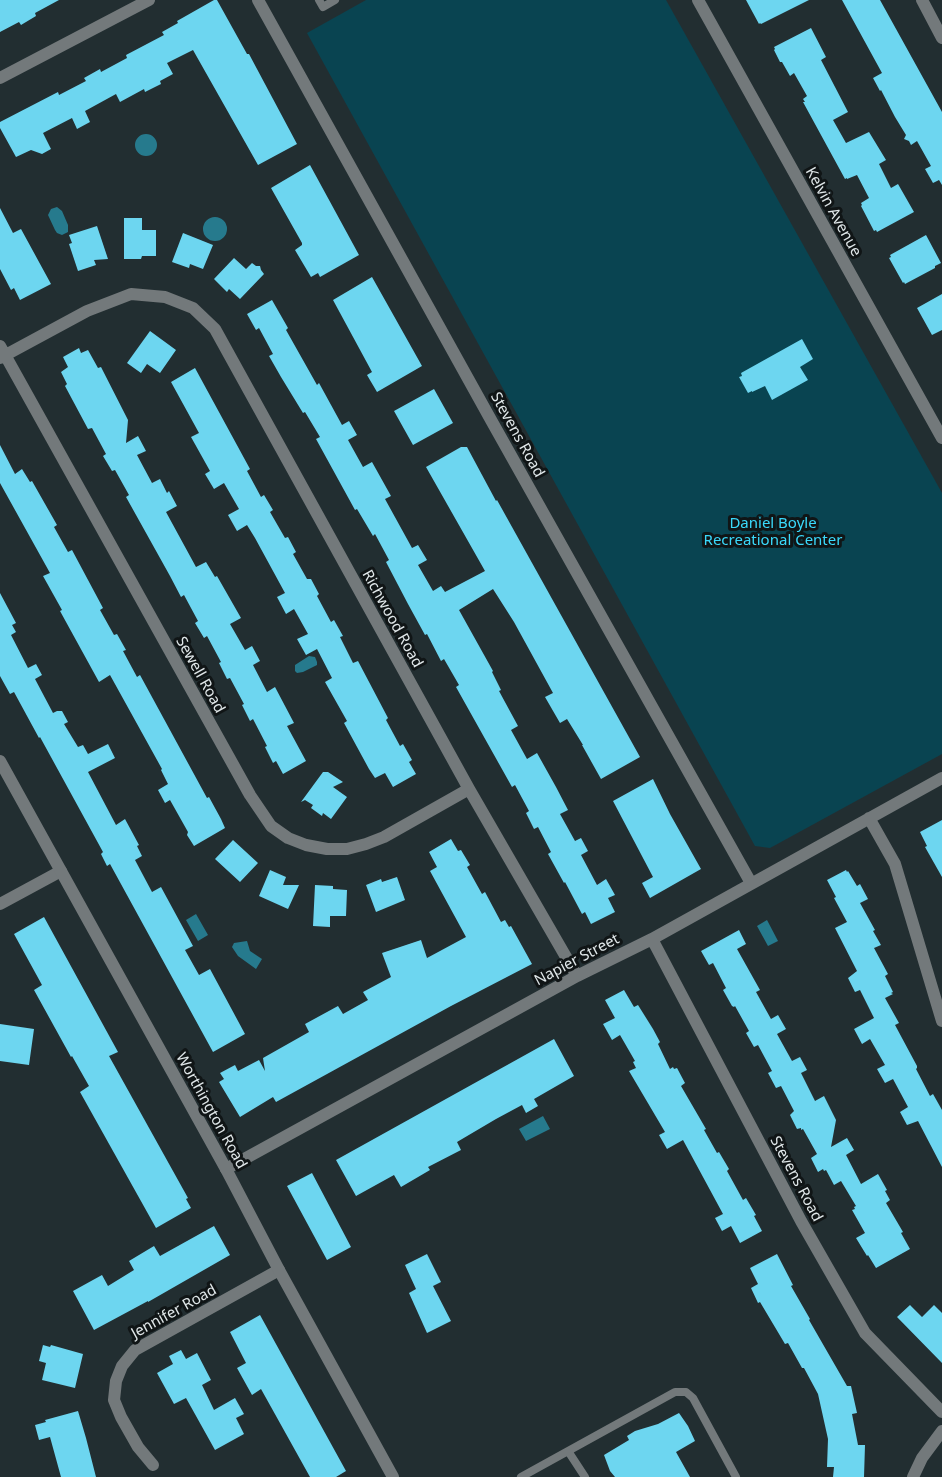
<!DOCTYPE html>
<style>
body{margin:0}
canvas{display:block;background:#222e31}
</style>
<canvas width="942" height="1477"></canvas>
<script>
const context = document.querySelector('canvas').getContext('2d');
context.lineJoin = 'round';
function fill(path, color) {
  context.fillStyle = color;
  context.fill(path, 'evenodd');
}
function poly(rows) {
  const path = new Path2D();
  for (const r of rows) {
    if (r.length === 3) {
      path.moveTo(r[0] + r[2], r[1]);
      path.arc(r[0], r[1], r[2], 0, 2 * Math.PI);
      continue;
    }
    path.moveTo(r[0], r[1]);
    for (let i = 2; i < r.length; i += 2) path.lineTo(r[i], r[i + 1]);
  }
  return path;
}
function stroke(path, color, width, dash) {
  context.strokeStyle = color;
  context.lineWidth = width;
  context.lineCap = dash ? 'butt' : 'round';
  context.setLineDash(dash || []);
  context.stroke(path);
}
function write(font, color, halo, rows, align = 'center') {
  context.font = font + ' "Noto Sans",sans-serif';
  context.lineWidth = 6;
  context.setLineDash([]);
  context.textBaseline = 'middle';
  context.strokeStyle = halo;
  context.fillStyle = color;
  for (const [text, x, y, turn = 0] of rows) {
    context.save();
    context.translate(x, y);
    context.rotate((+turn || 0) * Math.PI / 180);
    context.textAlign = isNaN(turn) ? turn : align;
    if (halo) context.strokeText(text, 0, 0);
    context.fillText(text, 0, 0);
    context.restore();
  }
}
const green = poly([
 [366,0,666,0,942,493,942,754,770,848,755,846,307,33]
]);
const water = poly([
 [146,145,11],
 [57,207,62,211,68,225,68,232,62,235,57,233,55,230,48,215,51,209],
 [215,229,12],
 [309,656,315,657,317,662,317,665,303,672,297,673,295,671,295,665],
 [196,914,208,935,198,941,186,920],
 [767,920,778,941,768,946,757,926],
 [247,941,250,951,262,959,256,969,238,956,232,947,234,943],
 [543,1116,550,1129,526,1141,519,1129]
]);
const building = poly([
 [0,0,59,0,35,13,36,16,21,25,19,22,0,32],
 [214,0,217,0,247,54,249,54,297,144,258,165,193,50,167,63,173,74,160,81,161,84,145,92,144,89,120,102,116,94,85,111,90,122,77,129,72,118,43,133,51,149,42,154,31,150,16,157,0,128,0,122,58,92,59,95,86,81,84,78,100,69,101,72,127,58,126,55,164,35,162,32,178,23,177,21],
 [746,0,809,0,761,24,760,23,759,24],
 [842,0,880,0,942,112,942,185,939,180,933,183,925,169,931,166,917,141,911,145,909,141,904,139,906,135,895,117,881,90,880,91,873,78,882,73],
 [811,28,826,57,821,60,848,112,833,120,846,143,869,132,886,160,879,164,891,188,898,184,914,212,877,232,876,230,874,231,861,206,862,205,861,203,869,198,857,175,847,179,847,178,845,179,803,102,805,102,803,99,807,96,794,73,790,76,782,62,780,62,774,50,775,49,774,47],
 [310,165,359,255,320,277,318,273,311,277,295,250,302,245,302,243,271,188],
 [0,208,13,233,21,229,51,284,20,300,14,288,11,290,0,269],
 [124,218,142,218,142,230,156,230,156,256,142,256,141,259,124,259],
 [97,226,108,259,94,260,96,265,78,271,69,244,72,243,69,235],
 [183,233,213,245,203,269,190,264,189,268,172,262],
 [926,235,941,263,935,266,935,268,905,284,904,282,903,283,889,258,891,257,890,255],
 [234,258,246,269,252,263,256,266,260,266,261,270,264,274,240,299,229,289,227,292,214,279],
 [372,277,422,366,377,392,367,375,372,372,333,300],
 [942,294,942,330,932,335,917,308],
 [272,300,288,328,286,330,317,385,319,383,342,425,349,421,357,435,348,440,363,467,372,462,391,496,385,499,412,548,418,545,427,560,418,565,433,591,441,586,445,592,485,571,426,467,461,447,467,447,496,501,497,500,640,757,601,779,582,745,583,745,567,719,560,723,545,697,553,693,514,622,493,589,459,610,493,671,492,672,501,690,499,691,518,726,511,730,527,759,537,753,556,787,568,810,560,814,575,841,581,838,588,851,581,855,597,885,606,879,615,895,608,898,615,912,591,924,585,912,582,914,565,882,564,883,548,854,551,852,538,827,534,829,526,813,529,811,515,785,512,787,456,687,459,685,444,659,441,661,427,634,425,635,408,604,386,562,389,560,375,534,373,536,357,509,355,510,316,439,320,437,305,412,303,413,281,377,269,356,273,354,259,328,256,330,247,314],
 [150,331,176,350,160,373,147,364,141,373,127,363],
 [802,339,813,359,800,367,808,380,772,400,765,386,752,392,752,391,748,393,739,377,742,376,741,373],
 [79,348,81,353,88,350,98,368,101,367,128,420,126,443,138,436,146,451,137,455,152,483,160,479,167,493,169,491,177,506,166,512,196,567,206,562,215,577,217,576,241,618,230,624,245,650,252,646,260,661,253,665,267,692,275,687,294,723,287,726,306,761,283,774,276,761,273,763,265,747,267,746,253,719,250,721,242,705,244,704,230,678,227,679,219,663,221,662,207,636,204,638,195,623,198,621,184,595,181,597,170,576,126,497,129,495,115,470,112,471,103,456,106,454,92,428,88,429,65,386,67,384,61,372,68,367,63,357],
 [195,368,250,469,247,471,261,497,264,495,273,510,270,512,285,538,288,537,296,552,293,554,307,579,311,579,319,594,317,596,331,622,334,620,343,636,340,637,353,663,358,661,388,718,386,720,400,746,403,744,412,760,409,762,416,774,393,787,385,773,375,778,369,769,344,723,347,721,325,682,332,678,317,649,306,655,297,639,308,634,294,609,286,614,277,597,285,593,255,538,247,525,237,531,228,515,239,509,224,483,214,489,205,474,210,471,191,437,199,433,171,382],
 [434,389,453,423,413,445,394,411],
 [0,445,15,474,22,469,30,482,32,481,57,525,54,527,68,552,72,550,103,608,100,610,114,635,117,634,126,650,123,651,137,677,140,675,207,798,209,797,221,819,225,828,194,846,187,835,188,832,170,800,165,803,158,790,168,784,161,770,162,769,110,675,99,682,60,611,62,610,43,576,50,573,0,483],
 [0,593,16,623,12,625,16,632,11,635,28,668,36,664,42,675,35,679,53,713,57,711,62,711,68,722,64,724,78,747,83,745,88,754,108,744,115,758,88,772,116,825,125,819,139,845,137,846,142,856,135,860,152,892,161,887,193,946,185,950,199,975,210,969,245,1034,213,1052,110,864,107,866,101,854,103,852,40,737,39,738,14,692,10,694,0,676],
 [323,772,328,772,343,782,333,787,347,797,331,819,323,813,322,816,311,808,313,805,305,800,301,802],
 [653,779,670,814,701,869,650,898,642,883,653,877,613,801],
 [942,820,942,877,925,847,927,846,920,832],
 [451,839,458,851,461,850,470,865,467,867,482,894,485,892,501,922,505,920,509,927,511,926,532,964,451,1006,276,1102,273,1097,240,1117,219,1082,224,1079,220,1073,235,1065,238,1071,259,1060,265,1071,263,1058,309,1032,305,1024,338,1006,343,1014,368,1000,363,992,391,977,382,953,421,940,427,958,466,937,430,871,437,867,429,852],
 [233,840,258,863,240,882,215,859],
 [270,870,286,877,283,885,299,885,288,909,259,896],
 [846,870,847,872,848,871,857,886,860,884,868,899,860,903,875,930,873,931,881,945,874,948,888,974,885,976,893,992,891,993,893,994,885,998,899,1023,895,1025,917,1066,917,1068,916,1069,930,1096,933,1094,942,1110,942,1167,918,1121,907,1125,900,1112,908,1107,893,1079,885,1083,877,1069,885,1065,870,1039,862,1044,854,1029,874,1018,860,990,855,992,848,978,857,971,835,928,847,922,834,898,836,897,827,880],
 [397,877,405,900,376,912,366,885,381,879,382,882],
 [315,885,333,886,333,889,347,890,346,916,330,916,330,927,313,926],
 [44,917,118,1052,109,1056,188,1198,186,1199,191,1208,156,1228,80,1092,89,1086,72,1056,71,1057,34,990,42,985,14,934],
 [739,930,746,944,737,949,760,990,756,992,771,1019,778,1015,786,1029,777,1034,792,1061,800,1057,807,1070,801,1073,815,1101,824,1096,836,1120,831,1147,847,1138,854,1150,846,1155,861,1184,878,1174,887,1190,885,1191,890,1200,886,1203,903,1232,901,1233,910,1249,876,1268,868,1255,867,1256,856,1238,865,1233,852,1210,855,1209,854,1207,856,1206,841,1181,834,1185,826,1170,824,1171,823,1169,818,1172,811,1158,817,1154,803,1129,801,1130,801,1128,797,1129,790,1115,794,1111,781,1086,776,1088,768,1073,772,1071,758,1045,754,1047,746,1033,749,1031,735,1006,734,1007,732,1006,723,990,726,988,713,963,709,965,701,951],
 [624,990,634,1007,638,1005,653,1029,660,1042,658,1044,670,1069,673,1067,674,1069,677,1068,685,1083,681,1086,706,1129,704,1130,717,1153,719,1152,729,1169,727,1171,743,1200,746,1198,756,1215,754,1216,762,1231,740,1243,731,1226,722,1231,715,1218,723,1214,683,1140,667,1149,659,1135,665,1132,629,1071,636,1068,633,1062,635,1061,620,1035,612,1040,603,1024,615,1018,605,1000],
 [0,1024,34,1029,29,1065,0,1061],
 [554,1039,574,1076,534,1099,538,1106,526,1113,522,1105,496,1119,457,1142,461,1150,428,1167,430,1170,401,1187,394,1175,356,1196,336,1160],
 [312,1173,351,1247,327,1260,287,1186],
 [214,1226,230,1255,148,1302,148,1301,94,1330,73,1291,102,1275,108,1286,134,1270,129,1261,154,1246,160,1256],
 [427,1254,441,1282,433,1286,451,1321,427,1333,409,1293,416,1289,405,1265],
 [777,1254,793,1285,791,1286,810,1319,809,1320,847,1386,851,1386,857,1413,852,1414,858,1445,865,1445,864,1477,833,1477,834,1467,827,1467,828,1439,818,1394,804,1368,802,1368,788,1343,785,1344,760,1302,758,1303,751,1288,758,1284,750,1268],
 [910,1305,922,1317,934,1305,942,1313,942,1363,897,1317],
 [260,1315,346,1471,336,1477,310,1477,261,1389,252,1395,237,1368,246,1363,230,1332],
 [43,1345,50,1347,51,1345,83,1354,75,1388,42,1380,46,1363,39,1361],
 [181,1350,186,1359,197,1353,211,1380,202,1385,214,1410,235,1398,244,1414,236,1418,244,1434,215,1450,186,1398,174,1404,157,1373,173,1364,169,1356],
 [78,1411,86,1438,96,1477,61,1477,50,1437,39,1440,35,1425,46,1422,45,1420],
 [679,1413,688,1426,695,1441,676,1452,690,1477,615,1477,610,1471,604,1455,629,1440,627,1436,635,1431,658,1424]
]);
const service = poly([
 [319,0,323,7,335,0],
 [568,1451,585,1477],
 [521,1477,675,1392,686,1392,693,1398,736,1477]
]);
const minor = poly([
 [258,0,491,420,751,883],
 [698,0,942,438],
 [922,0,942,38],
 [0,78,149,0],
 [0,346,250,795,271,826,288,838,306,845,327,849,347,849,366,844,384,837,469,789],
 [0,358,87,311,131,294,165,297,193,308,215,329,469,789,577,976],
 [869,818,895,864,942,1021],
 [0,904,61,871],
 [652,939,801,1221,865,1333,942,1412],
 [226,1169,577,976,652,939,942,778],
 [153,1465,138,1447,121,1417,114,1400,116,1381,122,1366,135,1350,279,1270],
 [913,1477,922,1458,942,1431]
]);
const tertiary = poly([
 [0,761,226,1169,279,1270,393,1477]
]);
const streetNames = [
 ["Kelvin Avenue",833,212,61],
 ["Stevens Road",517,435,61],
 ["Richwood Road",392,619,61],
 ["Sewell Road",200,675,61],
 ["Napier Street",577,960,-28],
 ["Worthington Road",211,1111,61],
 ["Stevens Road",796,1179,62],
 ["Jennifer Road",174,1312,-29]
];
const parkNames = [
 ["Daniel Boyle",773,524],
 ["Recreational Center",773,541]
];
fill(green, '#094451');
fill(water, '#267a8d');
fill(building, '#6dd6f0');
stroke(service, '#73797b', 8);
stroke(minor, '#73797b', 12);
stroke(tertiary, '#73797b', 12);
write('15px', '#e0e7e9', '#101516', streetNames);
write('15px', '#3ad9fb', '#101516', parkNames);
</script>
